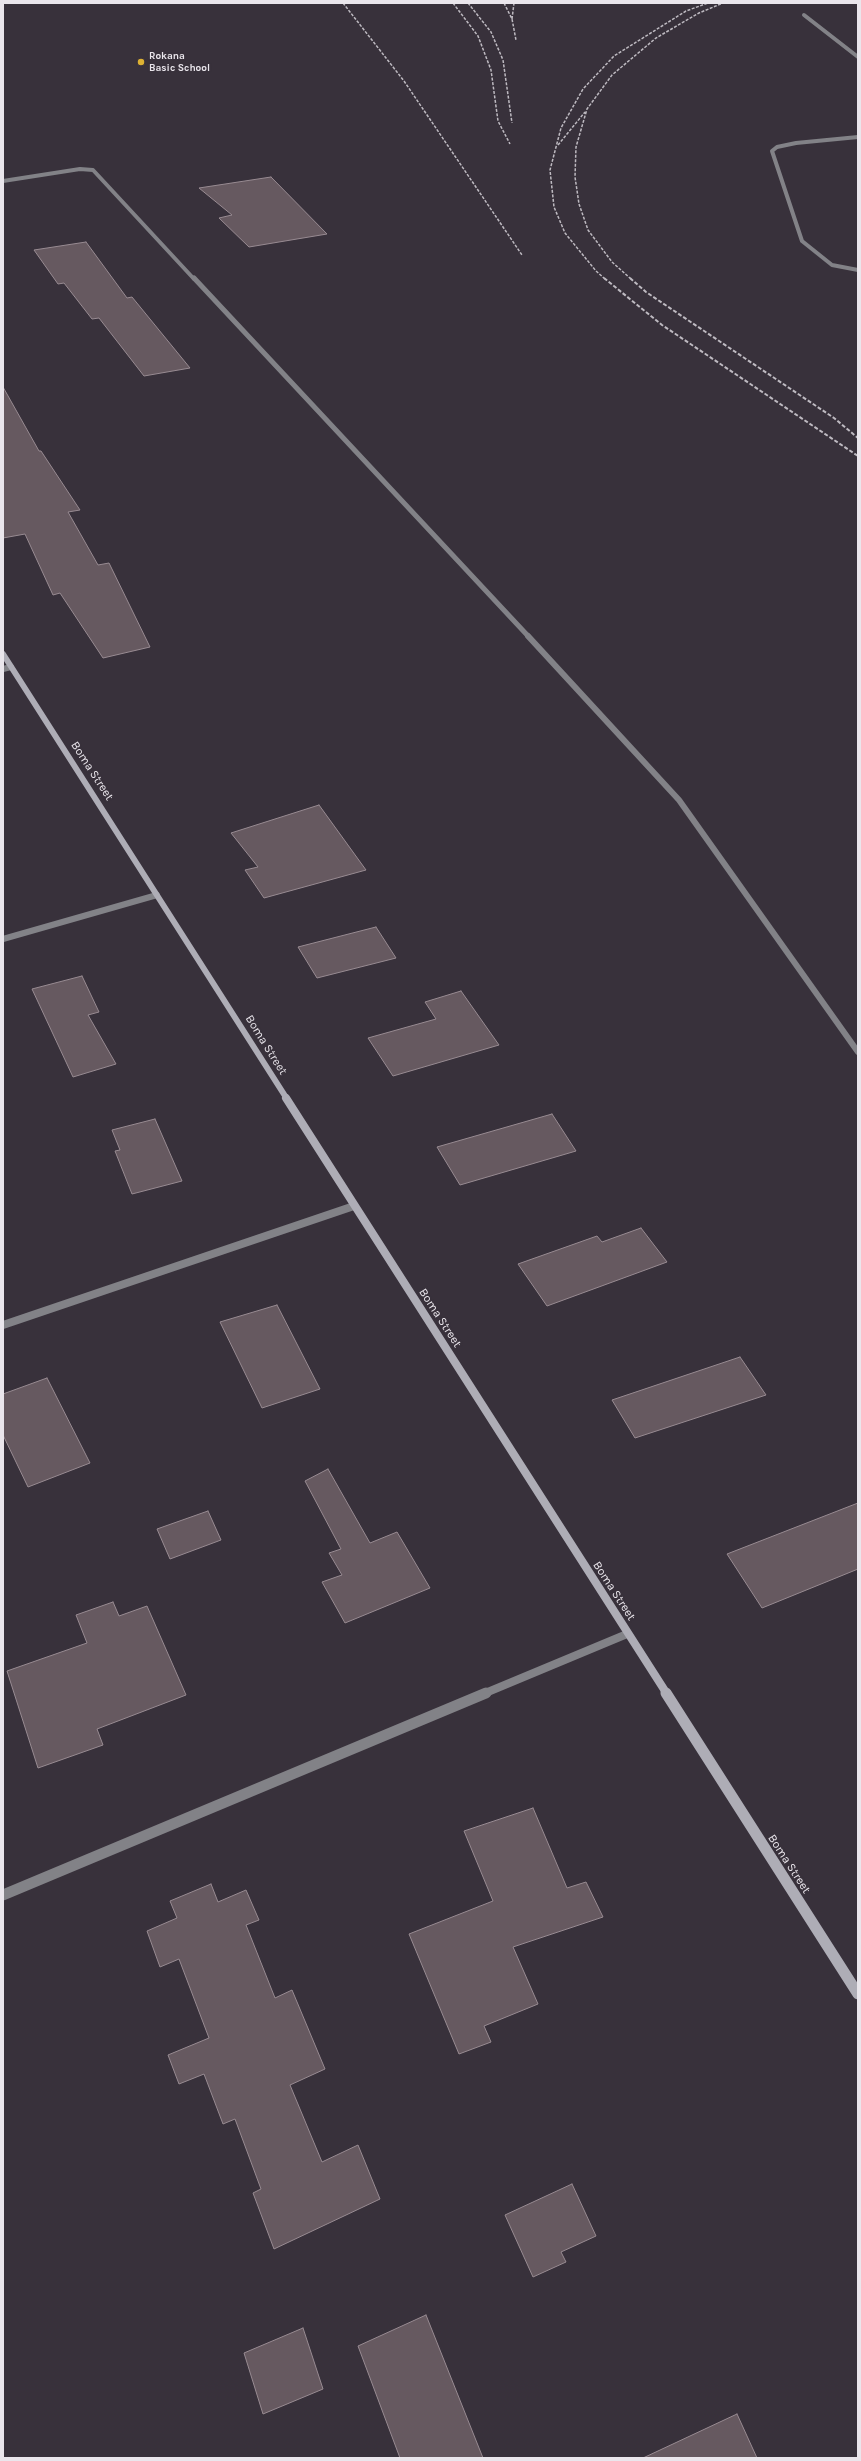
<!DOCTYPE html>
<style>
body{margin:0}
#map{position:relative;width:861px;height:2461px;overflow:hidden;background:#38313b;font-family:Karla,sans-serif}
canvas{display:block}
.frame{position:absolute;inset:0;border:4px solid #eae6ec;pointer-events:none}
</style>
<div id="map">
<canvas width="861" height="2461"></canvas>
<div class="frame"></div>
</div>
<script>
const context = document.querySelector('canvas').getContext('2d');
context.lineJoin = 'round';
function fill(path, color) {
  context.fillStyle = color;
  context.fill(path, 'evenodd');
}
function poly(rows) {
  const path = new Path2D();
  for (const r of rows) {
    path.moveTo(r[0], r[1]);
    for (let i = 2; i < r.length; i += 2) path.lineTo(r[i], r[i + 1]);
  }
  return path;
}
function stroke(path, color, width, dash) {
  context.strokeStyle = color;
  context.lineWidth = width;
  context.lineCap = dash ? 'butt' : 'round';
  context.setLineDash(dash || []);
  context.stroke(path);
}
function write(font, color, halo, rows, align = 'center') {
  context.font = font + ' Karla,sans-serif';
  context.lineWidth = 4;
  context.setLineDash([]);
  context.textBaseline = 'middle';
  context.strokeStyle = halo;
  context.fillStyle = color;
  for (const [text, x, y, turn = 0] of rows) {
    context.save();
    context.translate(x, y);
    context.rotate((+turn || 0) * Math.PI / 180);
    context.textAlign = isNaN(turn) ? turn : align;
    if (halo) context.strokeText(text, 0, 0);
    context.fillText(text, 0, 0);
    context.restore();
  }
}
const building = poly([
 [271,177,327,234,249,247,219,218,232,215,199,188,271,177],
 [86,242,127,298,132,297,190,368,144,376,99,318,92,319,64,283,58,284,34,250,86,242],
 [3,387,39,451,41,451,80,510,68,512,98,565,109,563,150,647,103,658,60,593,53,595,25,534,3,538,3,387],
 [319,805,366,870,264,898,245,870,258,867,231,833,319,805],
 [376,927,396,958,317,978,298,947,376,927],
 [82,976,99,1012,88,1015,116,1064,73,1077,32,989,82,976],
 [461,991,499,1045,393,1076,368,1038,436,1019,425,1002,461,991],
 [552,1114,576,1151,460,1185,437,1147,552,1114],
 [155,1119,182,1181,132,1194,115,1151,120,1150,112,1130,155,1119],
 [641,1228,667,1262,547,1306,518,1264,597,1236,602,1242,641,1228],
 [277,1305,320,1389,262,1408,220,1322,277,1305],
 [740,1357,766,1395,635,1438,612,1400,740,1357],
 [47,1378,90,1463,28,1487,3,1435,3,1394,47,1378],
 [328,1469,370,1543,397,1532,430,1588,345,1623,322,1582,342,1575,329,1553,341,1549,305,1481,328,1469],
 [858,1503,858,1569,762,1608,727,1554,858,1503],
 [208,1511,221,1540,170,1559,157,1529,208,1511],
 [113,1602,119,1616,147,1606,186,1695,97,1729,103,1745,38,1768,7,1671,87,1643,76,1615,113,1602],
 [533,1808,567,1888,586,1882,603,1917,513,1947,538,2004,484,2026,491,2042,459,2054,409,1934,493,1901,464,1831,533,1808],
 [211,1884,218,1902,246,1890,259,1920,246,1925,275,1998,292,1990,325,2069,290,2085,322,2162,358,2145,380,2199,274,2249,253,2193,261,2189,235,2119,223,2124,204,2074,179,2084,168,2055,209,2038,179,1959,160,1967,147,1931,177,1918,170,1901,211,1884],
 [572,2184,596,2236,561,2252,566,2262,533,2277,505,2215,572,2184],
 [426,2315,483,2458,400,2458,358,2346,426,2315],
 [303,2328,323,2389,263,2414,244,2353,303,2328],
 [737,2414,757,2458,643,2458,737,2414]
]);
const lane = poly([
 [858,137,796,143,777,147,772,151,802,241,832,265,858,270]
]);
const streetFar4 = poly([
 [804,15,858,57],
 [3,181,80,169,93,170,194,279]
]);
const streetFar3 = poly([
 [194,278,529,637]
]);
const streetFar2 = poly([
 [528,636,679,800,858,1052],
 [3,669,11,667],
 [3,939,157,895]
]);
const streetFar1 = poly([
 [3,1325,354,1206],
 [483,1694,627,1634]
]);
const street = poly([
 [3,1895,486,1693]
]);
const secondaryFar2 = poly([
 [3,654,287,1099]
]);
const secondaryFar1 = poly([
 [286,1098,667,1694]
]);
const secondary = poly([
 [666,1693,858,1994]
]);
const railFar1 = poly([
 [343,3,404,81,522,255],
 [453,3,478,36,491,70,498,121,510,144],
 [468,3,491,32,503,60,512,123],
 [504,3,512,19,516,40],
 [512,19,514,3],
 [558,145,585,112],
 [605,279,596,271,565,233,554,207,550,170,561,128,583,89,614,56,686,11,708,3],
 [631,279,612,262,588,230,579,204,575,177,576,147,587,109,612,75,656,38,699,13,723,3]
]);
const rail = poly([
 [604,278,662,325,858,456],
 [630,278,646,292,834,418,858,438]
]);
const markers = [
 [141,62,4,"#ddb133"]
];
const farPoinames = [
 ["Rokana",149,56],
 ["Basic School",149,68]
];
const streetNames = [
 ["Boma Street",92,771,57],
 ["Boma Street",266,1045,58],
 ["Boma Street",440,1318,57],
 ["Boma Street",614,1591,57],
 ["Boma Street",789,1864,57]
];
fill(building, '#665960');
stroke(building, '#988b92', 1);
stroke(lane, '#828287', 4);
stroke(streetFar4, '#828287', 4);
stroke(streetFar3, '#828287', 5);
stroke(streetFar2, '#828287', 6);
stroke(streetFar1, '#828287', 8);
stroke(street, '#828287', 11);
stroke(secondaryFar2, '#aeadb6', 6);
stroke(secondaryFar1, '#aeadb6', 8);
stroke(secondary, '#aeadb6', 11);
stroke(railFar1, '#bebac1', 1.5, [3, 1.5]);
stroke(rail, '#bebac1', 2, [4, 2]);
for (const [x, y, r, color] of markers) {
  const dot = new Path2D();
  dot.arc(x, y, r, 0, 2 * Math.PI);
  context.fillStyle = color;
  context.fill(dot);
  stroke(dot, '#38313b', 1.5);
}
write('bold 10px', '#eae6ec', '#38313b', farPoinames, 'left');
write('12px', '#eae6ec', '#38313b', streetNames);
</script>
